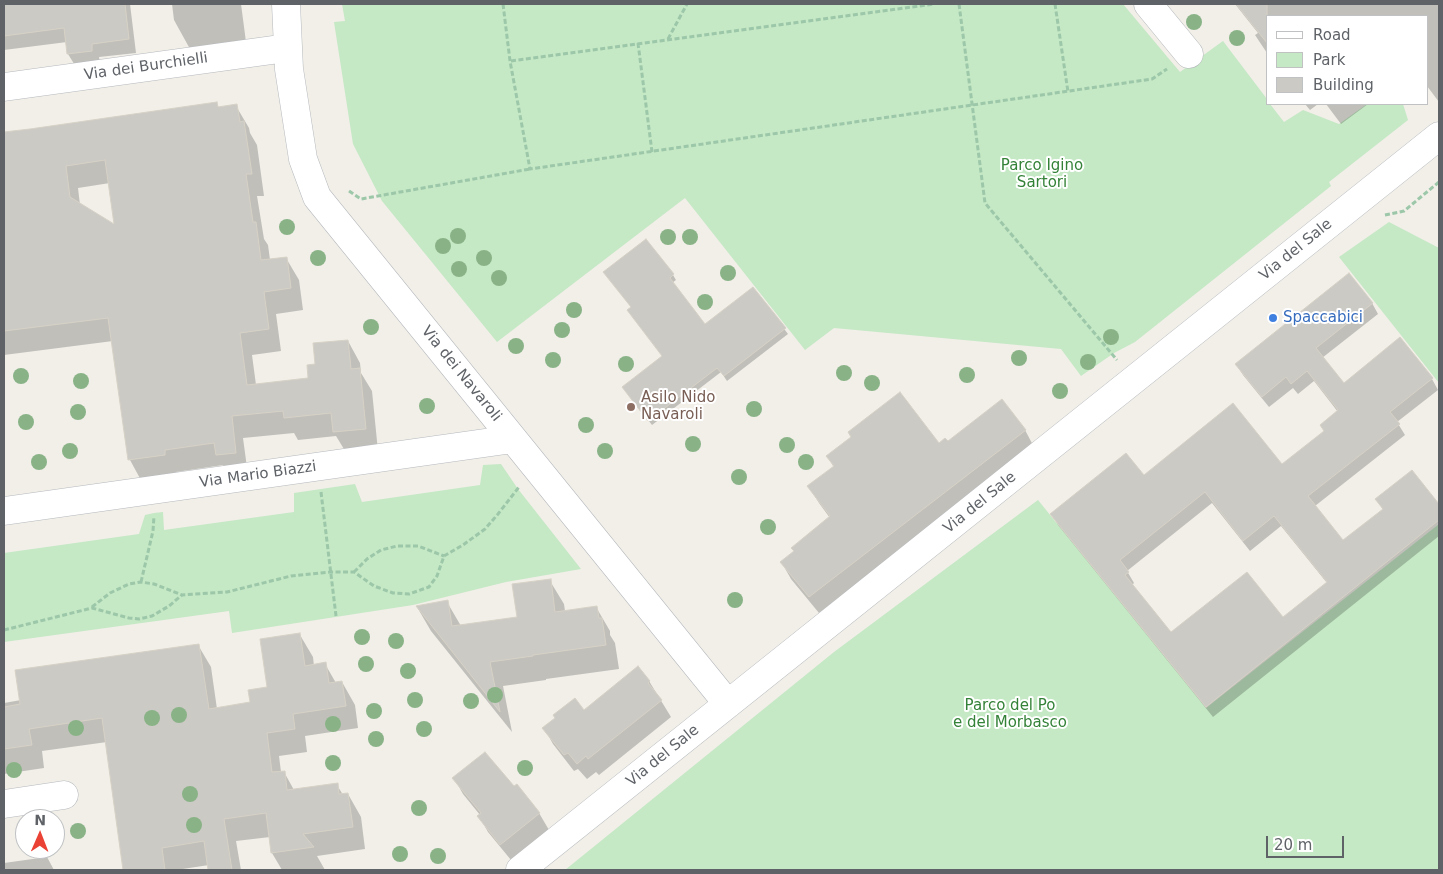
<!DOCTYPE html>
<style>
body{margin:0}
#map{position:relative;width:1443px;height:874px;overflow:hidden;background:#f1efe8;font-family:"DejaVu Sans",sans-serif}
canvas{display:block}
.frame{position:absolute;inset:0;border:5px solid #5f6368;pointer-events:none}
.legend{position:absolute;left:1266px;top:15px;width:162px;height:90px;box-sizing:border-box;background:#fff;border:1px solid #bfc1c3;margin:0;padding:6px 9px;list-style:none;font-size:15px;color:#5f6368}
.legend li{display:flex;align-items:center;gap:10px;height:25px}
.legend b{width:25px;border:1px solid #bfc1c3}
.north{position:absolute;left:15px;top:809px;width:50px;height:50px;box-sizing:border-box;background:#fff;border:1px solid #bfc1c3;border-radius:50%;rotate:1deg;font-size:14px;font-weight:700;line-height:20px;text-align:center;color:#5f6368}
.north::after{content:'';display:block;margin:auto;width:18px;height:22px;background:#ea4335;clip-path:polygon(50% 0,100% 100%,50% 72%,0 100%)}
.scale{position:absolute;left:1266px;top:836px;width:78px;height:22px;box-sizing:border-box;border:2px solid #5f6368;border-top:0;padding-left:6px;font-size:15px;line-height:18px;white-space:nowrap;color:#5f6368;-webkit-text-stroke:4px #fff;paint-order:stroke}
</style>
<div id="map">
<canvas width="1443" height="874"></canvas>
<div class="frame"></div>
<ul class="legend">
<li><b style="height:6px;background:#fff"></b>Road</li>
<li><b style="height:14px;background:#c5e8c5"></b>Park</li>
<li><b style="height:14px;background:#cccac5"></b>Building</li>
</ul>
<div class="north">N</div>
<div class="scale">20 m</div>
</div>
<script>
const context = document.querySelector('canvas').getContext('2d');
context.lineJoin = 'round';
function fill(path, color) {
  context.fillStyle = color;
  context.fill(path, 'evenodd');
}
function poly(rows) {
  const path = new Path2D();
  for (const r of rows) {
    path.moveTo(r[0], r[1]);
    for (let i = 2; i < r.length; i += 2) path.lineTo(r[i], r[i + 1]);
  }
  return path;
}
function stroke(path, color, width, dash) {
  context.strokeStyle = color;
  context.lineWidth = width;
  context.lineCap = dash ? 'butt' : 'round';
  context.setLineDash(dash || []);
  context.stroke(path);
}
function write(font, color, halo, rows, align = 'center') {
  context.font = font + ' "DejaVu Sans",sans-serif';
  context.lineWidth = 4;
  context.setLineDash([]);
  context.textBaseline = 'middle';
  context.strokeStyle = halo;
  context.fillStyle = color;
  for (const [text, x, y, turn = 0] of rows) {
    context.save();
    context.translate(x, y);
    context.rotate((+turn || 0) * Math.PI / 180);
    context.textAlign = isNaN(turn) ? turn : align;
    if (halo) context.strokeText(text, 0, 0);
    context.fillText(text, 0, 0);
    context.restore();
  }
}
const green = poly([
 [342,4,1123,4,1180,72,1223,41,1267,99,1267,104,1270,104,1284,122,1303,110,1339,124,1367,104,1403,104,1408,120,1329,182,1331,186,1135,342,1114,353,1081,376,1061,349,834,328,805,350,685,198,497,342,382,201,353,144,334,22,345,21],
 [1389,222,1439,248,1439,383,1339,257],
 [501,464,518,489,581,569,506,582,413,605,232,633,229,611,4,642,4,553,139,534,145,515,154,513,163,512,164,530,294,512,294,493,355,484,362,502,480,485,483,465],
 [1038,500,1206,708,1439,524,1439,870,565,870,834,652]
]);
const shadow = poly([
 [4,4,130,4,136,53,99,57,100,65,76,67,68,54,67,42,4,50],
 [172,4,241,4,246,42,190,49,174,20],
 [1235,4,1439,4,1439,102,1427,86,1427,16,1267,16,1267,53,1255,35,1258,33],
 [216,103,219,108,236,106,249,128,250,133,257,145,264,196,257,196,264,239,268,245,270,260,286,258,299,280,303,310,276,314,281,351,252,355,256,385,309,379,316,365,348,341,360,363,361,373,372,391,378,451,347,454,336,436,298,440,294,433,243,438,248,475,230,477,223,465,176,472,177,477,142,482,130,460,113,341,4,355,4,133],
 [110,183,116,226,80,205,78,188],
 [1305,104,1318,104,1310,110],
 [1326,104,1368,104,1341,124],
 [673,275,676,280,672,283,705,325,753,288,788,334,727,381,721,372,652,425,627,392,663,357,632,308,608,277],
 [1372,303,1378,314,1322,358,1343,384,1399,339,1432,379,1438,390,1397,422,1405,435,1315,506,1343,542,1383,510,1377,499,1412,472,1439,506,1439,536,1213,717,1058,525,1052,514,1282,466,1325,432,1338,412,1314,381,1298,394,1293,388,1269,407,1243,375,1236,364],
 [1212,503,1250,551,1281,526,1327,583,1283,619,1171,634,1132,585,1134,583,1127,571],
 [1025,430,1034,447,819,613,791,579,782,563,830,518,819,503,809,487,834,468,828,456,939,444],
 [550,581,564,604,565,611,596,607,610,631,610,635,615,643,619,669,546,679,546,680,503,686,512,732,431,631,417,607,447,602,461,626,518,618],
 [300,635,313,657,314,666,325,664,336,683,342,682,355,705,358,728,305,736,307,752,279,756,281,772,284,772,294,790,337,785,343,795,348,794,361,817,365,849,317,856,325,870,282,870,272,853,270,837,236,841,241,870,210,870,209,865,176,870,125,870,107,742,42,751,44,768,4,774,4,703,21,700,198,645,211,667,217,709,251,703,268,688],
 [649,681,671,717,599,775,596,772,587,779,578,769,574,771,553,744,544,728,584,711],
 [454,778,513,788,539,813,549,830,511,860,488,832,479,816,480,815,463,794],
 [47,857,54,870,4,870,4,863]
]);
const building = poly([
 [4,4,125,4,129,39,92,44,92,51,67,54,64,28,4,36,4,4],
 [1236,4,1267,4,1267,43,1236,4],
 [217,102,218,107,237,104,240,122,244,121,252,174,246,174,253,222,256,222,261,260,287,257,291,288,264,292,269,329,240,333,247,385,308,378,307,365,315,364,313,343,348,340,351,369,360,368,366,429,333,432,331,413,284,418,283,411,232,416,236,453,216,455,214,443,165,450,165,455,128,460,108,318,4,331,4,132,30,129,217,102],
 [105,160,114,224,70,197,66,166,105,160],
 [646,239,674,274,670,278,705,324,753,287,786,328,724,376,717,368,648,421,622,387,662,356,627,310,631,307,603,272,646,239],
 [1349,273,1373,303,1316,348,1344,383,1400,337,1433,378,1390,412,1400,424,1308,496,1343,540,1383,509,1375,499,1412,470,1439,504,1439,520,1206,707,1050,514,1126,453,1144,475,1233,403,1282,464,1324,431,1320,425,1338,410,1307,371,1291,384,1286,377,1262,397,1235,364,1349,273],
 [1205,492,1243,541,1274,516,1327,582,1283,617,1247,572,1171,632,1125,575,1129,572,1120,560,1205,492],
 [900,392,939,443,945,438,948,441,1002,399,1026,430,809,597,780,562,794,551,791,548,830,516,807,486,834,466,826,456,851,437,848,432,900,392],
 [551,579,555,612,597,606,599,618,602,618,606,645,533,655,533,656,490,662,500,712,416,606,448,600,452,626,517,617,512,584,551,579],
 [300,633,305,666,326,662,329,683,342,681,346,706,293,714,295,729,267,733,272,772,285,771,287,790,338,783,339,794,348,793,353,827,303,834,314,847,271,853,266,813,224,819,232,870,208,870,204,841,162,848,165,870,123,870,102,718,29,729,32,745,4,749,4,707,20,704,15,670,199,644,209,709,250,702,248,690,267,687,260,639,300,633],
 [638,666,650,681,648,683,662,700,588,759,586,756,577,764,568,753,564,755,542,728,555,718,553,715,575,698,584,710,638,666],
 [485,752,514,786,517,784,540,813,500,845,477,816,481,813,452,778,485,752]
]);
const path = poly([
 [503,4,510,61,530,169,1152,79,1167,69],
 [959,4,985,203,1117,360],
 [1055,4,1068,92],
 [668,39,687,4],
 [638,43,652,152],
 [511,61,934,4],
 [349,191,361,199,530,169],
 [1385,215,1404,211,1439,182],
 [321,492,336,616],
 [354,572,367,559,381,550,397,546,418,546,444,556],
 [141,582,153,531,154,516],
 [92,607,110,593,129,584,141,582,154,584,182,595],
 [4,630,92,608,129,618,139,619,152,616,169,606,182,595,227,592,291,576,330,572,354,572,374,586,393,593,409,594,429,587,437,576,444,556,463,545,485,529,498,514,519,487]
]);
const minor = poly([
 [286,4,289,69,303,159,317,197,728,704],
 [1148,4,1189,54],
 [4,87,287,48],
 [4,511,513,439],
 [4,804,64,795],
 [520,870,1439,136]
]);
const trees = [
 [1194,22],
 [1237,38],
 [287,227],
 [458,236],
 [668,237],
 [690,237],
 [443,246],
 [318,258],
 [484,258],
 [459,269],
 [728,273],
 [499,278],
 [705,302],
 [574,310],
 [371,327],
 [562,330],
 [1111,337],
 [516,346],
 [1019,358],
 [553,360],
 [1088,362],
 [626,364],
 [844,373],
 [967,375],
 [21,376],
 [81,381],
 [872,383],
 [1060,391],
 [427,406],
 [754,409],
 [78,412],
 [26,422],
 [586,425],
 [693,444],
 [787,445],
 [70,451],
 [605,451],
 [39,462],
 [806,462],
 [739,477],
 [768,527],
 [735,600],
 [362,637],
 [396,641],
 [366,664],
 [408,671],
 [495,695],
 [415,700],
 [471,701],
 [374,711],
 [179,715],
 [152,718],
 [333,724],
 [76,728],
 [424,729],
 [376,739],
 [333,763],
 [525,768],
 [14,770],
 [190,794],
 [419,808],
 [194,825],
 [78,831],
 [400,854],
 [438,856]
];
const markers = [
 [1273,318,5,"#3f7fe0"],
 [631,407,5,"#8d6e63"]
];
const streetNames = [
 ["Via dei Burchielli",146,67,-8],
 ["Via del Sale",1296,250,-39],
 ["Via dei Navaroli",461,374,51],
 ["Via Mario Biazzi",258,475,-8],
 ["Via del Sale",980,503,-39],
 ["Via del Sale",663,756,-39]
];
const parkNames = [
 ["Parco Igino",1042,166],
 ["Sartori",1042,183],
 ["Parco del Po",1010,706],
 ["e del Morbasco",1010,723]
];
const shopNames = [
 ["Spaccabici",1283,318]
];
const educationNames = [
 ["Asilo Nido",641,398],
 ["Navaroli",641,415]
];
fill(green, '#c5e8c5');
fill(shadow, '#0003');
fill(building, '#cccac5');
stroke(building, '#d6d1c6', 1);
stroke(minor, '#b5b8bc', 29);
stroke(path, '#9cc7a9', 3, [5, 2.5]);
stroke(minor, '#fff', 28);
context.fillStyle = '#89b387';
for (const [x, y] of trees) {
  context.beginPath();
  context.arc(x, y, 8, 0, 2 * Math.PI);
  context.fill();
}
for (const [x, y, r, color] of markers) {
  const dot = new Path2D();
  dot.arc(x, y, r, 0, 2 * Math.PI);
  context.fillStyle = color;
  context.fill(dot);
  stroke(dot, '#fff', 2);
}
write('15px', '#5f6368', '#fff', streetNames);
write('15px', '#348238', '#fff', parkNames);
write('15px', '#366cbe', '#fff', shopNames, 'left');
write('15px', '#785e54', '#fff', educationNames, 'left');
</script>
